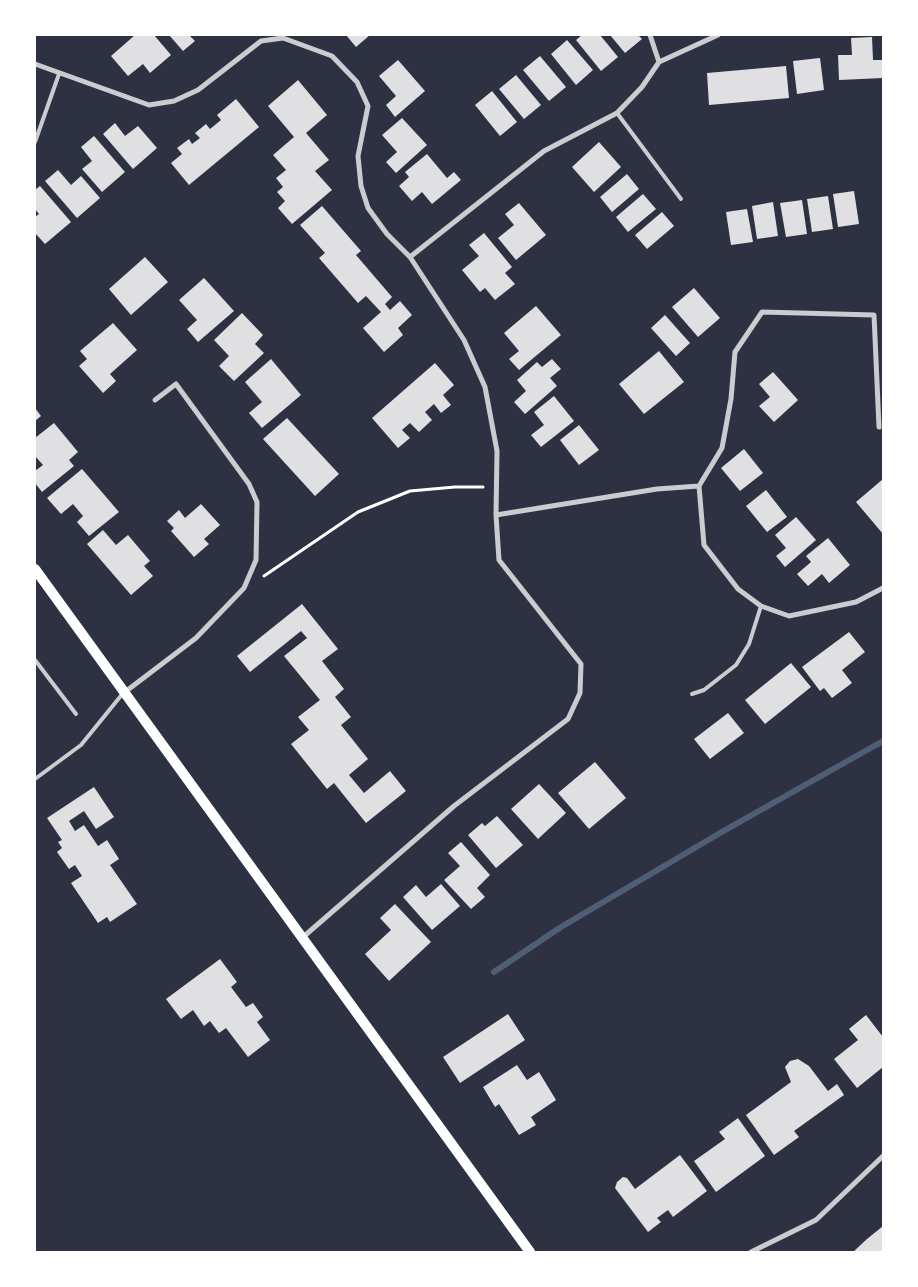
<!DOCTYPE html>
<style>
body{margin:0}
#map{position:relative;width:918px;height:1287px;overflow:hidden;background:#2d3142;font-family:"Archivo Narrow",sans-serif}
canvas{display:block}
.frame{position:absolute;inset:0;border:36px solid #fff;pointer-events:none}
</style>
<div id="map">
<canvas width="918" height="1287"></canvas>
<div class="frame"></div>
</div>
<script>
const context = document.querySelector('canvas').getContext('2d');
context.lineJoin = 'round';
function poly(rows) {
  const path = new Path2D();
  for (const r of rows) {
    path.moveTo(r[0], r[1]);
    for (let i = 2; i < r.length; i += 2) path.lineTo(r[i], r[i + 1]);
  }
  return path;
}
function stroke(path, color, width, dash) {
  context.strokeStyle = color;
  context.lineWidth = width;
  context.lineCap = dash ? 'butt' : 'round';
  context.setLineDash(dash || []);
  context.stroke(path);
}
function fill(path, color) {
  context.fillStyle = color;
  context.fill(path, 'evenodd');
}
const stream = poly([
 [494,972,561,927,720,833,883,741]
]);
const building = poly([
 [135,35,154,35,171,55,150,73,143,64,128,76,111,56],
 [169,35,189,35,195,41,183,51],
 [346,35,370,35,356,47],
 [582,35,600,35,618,57,601,71,576,40],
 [610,35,638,35,642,39,625,53],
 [872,37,873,60,883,60,883,78,839,80,838,55,852,55,851,38],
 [567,40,593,70,576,85,551,54],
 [540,56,566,87,549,101,523,70],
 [820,58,824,90,797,94,793,61],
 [398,60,425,91,395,117,386,105,396,96,379,76],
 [786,66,789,98,709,105,707,73],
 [516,75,541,105,524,119,499,89],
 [298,80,327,115,306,133,329,160,315,171,332,190,292,224,278,208,285,201,277,192,283,187,276,178,286,170,273,155,294,137,268,106],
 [492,91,517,122,500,136,475,105],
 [236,99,259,127,189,185,171,163,182,154,177,148,189,139,192,144,200,138,195,133,206,124,210,129,221,120,217,115],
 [402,118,427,145,396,173,386,162,397,152,382,135],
 [115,123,125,136,138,126,157,148,133,169,103,134],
 [94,136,125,172,102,192,82,169,92,161,81,147],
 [599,142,621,167,594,192,572,167],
 [427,154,447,178,454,172,461,180,432,204,422,192,412,201,399,186,409,177,405,172],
 [58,170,71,185,81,176,100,198,77,218,45,181],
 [627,174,639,189,612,212,600,197],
 [40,186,71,222,45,244,35,233,35,217,39,214,35,209,35,190],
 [854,191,859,224,838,227,833,194],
 [643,194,656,209,628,232,616,217],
 [828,196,833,229,812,232,807,199],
 [802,200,807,234,786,237,780,203],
 [773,202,778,236,757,239,752,206],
 [519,203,546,235,516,260,498,238,514,225,505,214],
 [322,206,361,251,356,255,392,297,385,304,390,310,400,301,412,315,398,328,403,335,384,352,363,328,381,312,366,296,358,303,319,258,325,253,300,225],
 [747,209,753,242,731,245,726,212],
 [662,212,674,226,647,249,635,235],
 [484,233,512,267,505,273,515,284,495,300,485,288,480,292,462,270,479,256,469,245],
 [145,257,168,282,131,315,109,289],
 [204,278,234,311,198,342,187,329,197,320,179,300],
 [694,288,720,318,698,337,672,307],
 [536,306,561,335,519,370,509,359,519,351,504,333],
 [242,313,263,335,255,344,264,353,234,381,219,366,229,356,214,340],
 [665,315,690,343,676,356,651,328],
 [113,323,137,350,110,374,116,381,103,393,79,366,87,359,80,351],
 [659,351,684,382,644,414,619,384],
 [271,359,301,395,262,428,249,413,262,402,245,382],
 [552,359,561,369,550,378,557,386,525,414,514,402,526,391,517,380,537,362,542,367],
 [435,363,454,385,443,395,451,405,441,413,434,404,425,412,432,420,419,432,410,423,402,430,410,438,398,448,372,418],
 [773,372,798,400,774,422,759,406,770,397,759,384],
 [554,396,574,421,541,447,531,435,544,425,534,412],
 [35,408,41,416,35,421],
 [287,418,339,474,315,496,263,439],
 [54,423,78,452,69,460,74,466,42,492,35,483,35,471,43,465,35,456,35,438],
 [579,425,599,450,579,465,560,440],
 [744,449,763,473,740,491,721,468],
 [82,469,119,512,89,536,77,522,83,516,73,504,61,514,47,498],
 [883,479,883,534,856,502],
 [766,490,787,517,767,532,746,506],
 [201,504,220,525,204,539,209,544,194,557,171,531,174,528,167,521,179,510,185,518],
 [796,517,816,540,785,567,776,556,786,548,775,535],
 [103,530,116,545,128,535,150,561,144,566,153,576,131,595,87,544],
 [828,538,850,565,829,583,822,574,808,586,797,574,811,562,806,556],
 [302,604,338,649,322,661,344,689,335,697,351,717,341,725,368,759,349,775,364,793,390,771,406,791,366,823,334,783,327,789,291,744,309,730,298,717,320,700,284,656,307,638,301,631,250,672,237,656],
 [849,632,865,652,842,670,852,683,832,698,824,688,820,691,802,667],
 [791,663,811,687,765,724,745,700],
 [728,713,744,733,710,759,694,739],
 [595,762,626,798,589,829,558,793],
 [539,784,566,813,538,839,511,809],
 [94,787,114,817,96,829,84,811,69,821,75,831,84,825,98,846,107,840,119,859,110,865,137,904,110,922,107,917,98,923,71,883,82,876,75,865,69,869,57,852,62,848,58,842,62,840,47,818],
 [497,816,523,845,496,868,468,835,482,823,485,826],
 [461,842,490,875,477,888,485,897,471,909,444,880,460,866,448,853],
 [441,884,460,906,432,930,403,897,416,885,426,897],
 [395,904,431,942,389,981,365,954,391,930,380,918],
 [220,959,237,982,231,987,246,1007,253,1003,263,1017,257,1022,270,1040,248,1057,226,1028,219,1033,210,1021,204,1026,193,1010,181,1019,166,999],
 [508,1014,525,1040,460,1083,443,1057],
 [866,1015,883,1037,883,1067,857,1088,834,1059,858,1040,849,1029],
 [798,1059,809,1066,828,1091,837,1084,844,1095,794,1131,799,1137,774,1155,746,1115,791,1082,785,1067,790,1061],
 [517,1065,527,1080,539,1072,556,1100,531,1117,536,1125,519,1135,499,1104,495,1107,483,1087],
 [738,1118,765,1156,716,1192,694,1161,725,1139,719,1132],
 [680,1155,707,1191,673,1217,668,1210,657,1218,661,1222,648,1232,615,1188,617,1182,623,1177,627,1178,635,1189],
 [883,1226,883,1252,853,1252,867,1239]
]);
const path = poly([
 [264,576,358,512,410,491,455,487,483,487]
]);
const service = poly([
 [617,113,681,199],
 [35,142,59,74],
 [35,660,76,714],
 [692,694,704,690,736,665,749,644,761,606],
 [35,779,81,745,124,692]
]);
const minor = poly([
 [650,35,659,62],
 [35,64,149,105,174,101,198,90,261,41,283,38,332,56,357,82,368,106,358,156,361,186,368,208,387,234,410,257,464,340,485,387,497,451,496,515,499,560,581,664,580,693,568,719,454,806,302,938],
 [410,257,544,151,617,113,642,87,659,62,718,35],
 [699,486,704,545,738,589,761,606,789,616,856,602,883,588],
 [496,515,657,489,699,486,722,448,731,399,735,352,762,312,874,315,879,427],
 [125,692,196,638,244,588,256,560,257,502,249,484,176,384,155,400],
 [751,1252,816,1220,883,1156]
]);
const secondary = poly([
 [35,569,530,1252]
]);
stroke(stream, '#4f5d75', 6);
fill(building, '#e0e0e3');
stroke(path, '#fff', 3);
stroke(service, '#caccd0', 4);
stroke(minor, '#caccd0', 5);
stroke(secondary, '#fff', 10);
</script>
